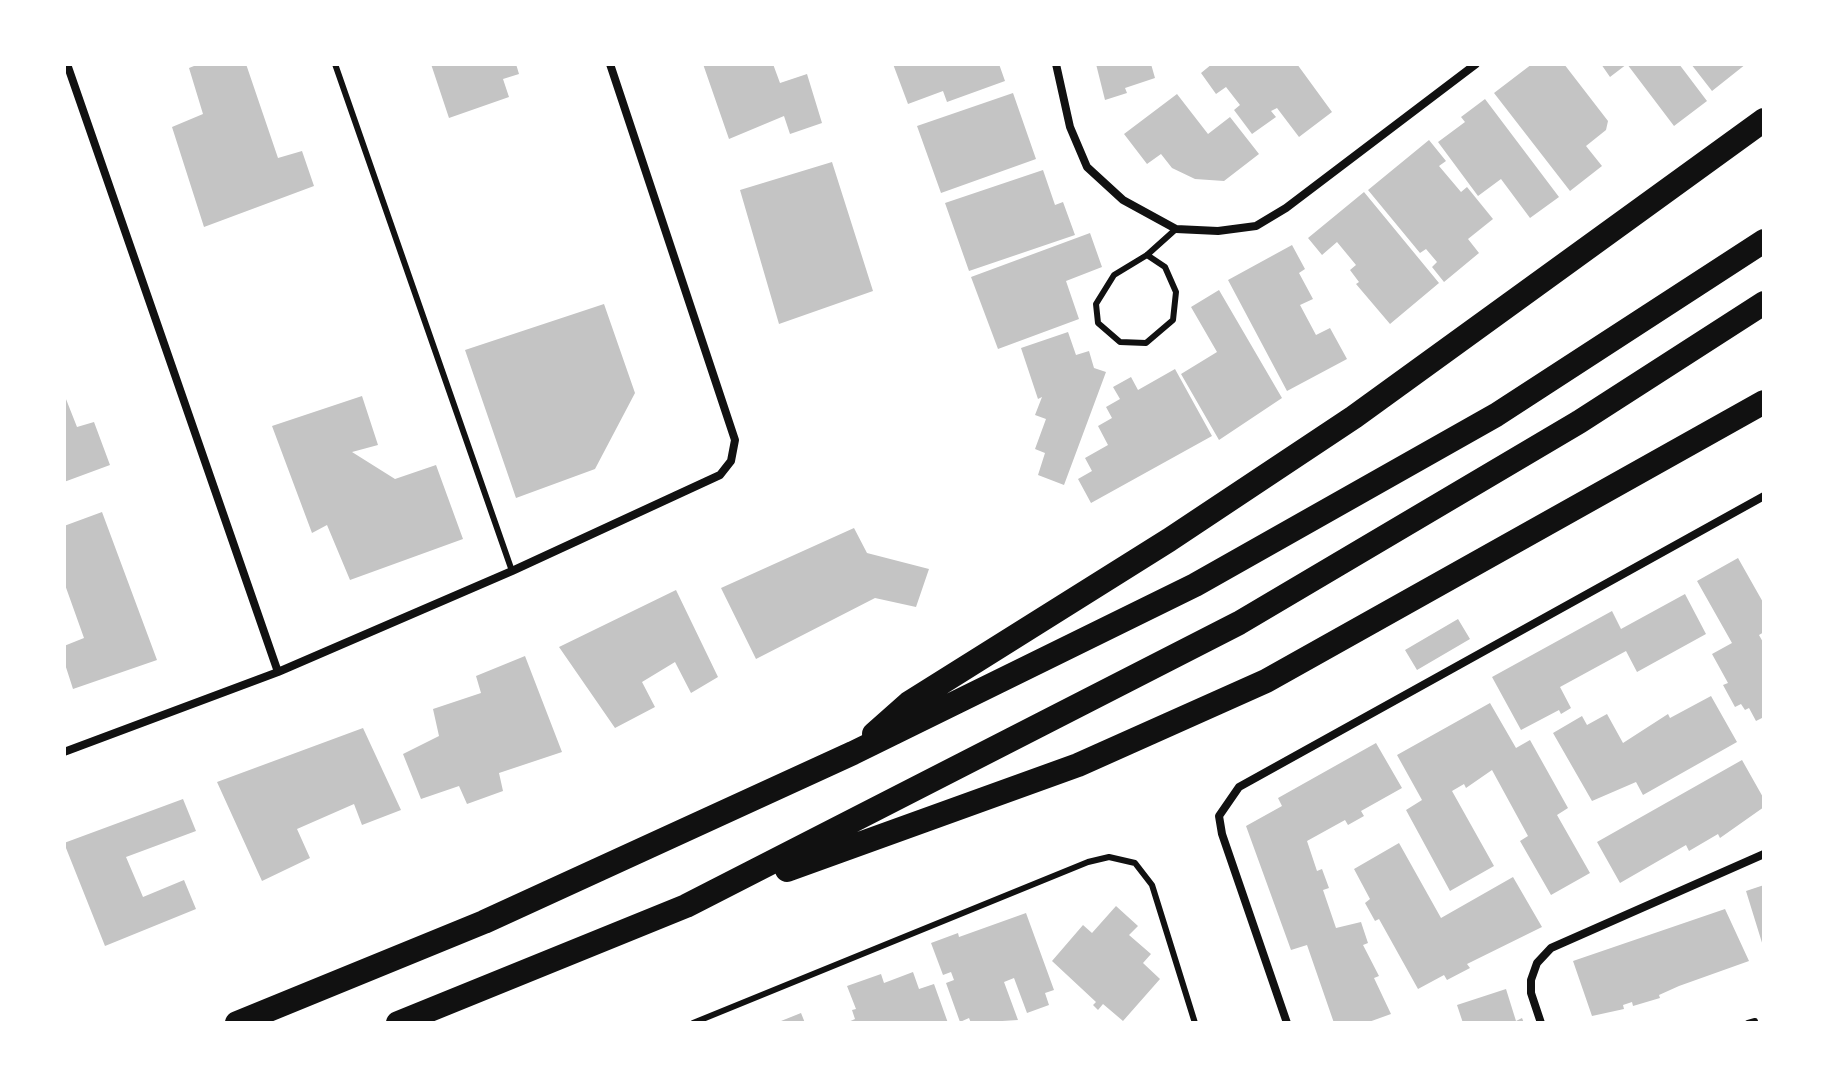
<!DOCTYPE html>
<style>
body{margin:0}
#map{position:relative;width:1828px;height:1087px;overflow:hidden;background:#fff;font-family:Literata,serif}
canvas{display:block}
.frame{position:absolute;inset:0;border:66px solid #fff;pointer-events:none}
</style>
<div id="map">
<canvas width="1828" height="1087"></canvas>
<div class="frame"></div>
</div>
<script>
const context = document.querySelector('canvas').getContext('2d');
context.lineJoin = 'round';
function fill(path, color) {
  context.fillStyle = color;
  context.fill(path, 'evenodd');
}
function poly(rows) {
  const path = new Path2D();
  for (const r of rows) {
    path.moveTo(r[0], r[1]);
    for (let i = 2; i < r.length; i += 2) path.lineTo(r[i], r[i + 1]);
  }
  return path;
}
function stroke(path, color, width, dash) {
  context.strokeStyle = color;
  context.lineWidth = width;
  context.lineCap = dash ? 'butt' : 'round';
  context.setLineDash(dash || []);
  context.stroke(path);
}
const building = poly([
 [199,64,246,64,278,158,302,151,314,186,204,227,172,127,203,114,189,68],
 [431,64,516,64,519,74,503,79,509,97,449,118],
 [703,64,773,64,780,83,807,74,822,123,790,134,784,116,729,139],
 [893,64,999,64,1005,81,947,102,943,91,908,104],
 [1096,64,1151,64,1155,78,1125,88,1127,93,1105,100],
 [1212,64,1297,64,1332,112,1299,137,1277,108,1271,111,1276,117,1252,134,1234,110,1240,105,1226,87,1216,94,1201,73],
 [1532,64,1564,64,1608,121,1606,130,1586,146,1602,166,1570,191,1494,93],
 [1601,64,1679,64,1707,101,1674,126,1627,64,1610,77],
 [1691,64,1746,64,1712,91],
 [1013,93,1036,159,941,193,917,126],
 [1177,94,1208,134,1230,117,1259,154,1224,181,1195,179,1172,168,1161,154,1147,164,1124,134],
 [1485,99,1559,197,1530,218,1501,179,1478,196,1438,142,1465,122,1461,117],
 [1429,140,1446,161,1439,166,1461,192,1467,187,1493,219,1468,239,1479,253,1444,282,1432,267,1437,262,1426,249,1420,253,1368,190],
 [832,162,873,291,779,324,740,190],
 [1043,170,1055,205,1063,202,1075,235,969,271,945,203],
 [1364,192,1439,283,1390,324,1356,284,1359,282,1350,270,1356,265,1337,242,1322,255,1308,238],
 [1090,233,1102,267,1066,281,1079,319,998,349,971,277],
 [1292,245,1305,269,1299,273,1313,299,1300,305,1316,335,1330,328,1347,359,1287,391,1228,280],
 [1219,290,1282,398,1219,440,1181,374,1217,352,1191,307],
 [604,304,635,393,595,469,516,498,465,350],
 [1068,332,1076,355,1089,351,1094,368,1106,372,1064,485,1038,475,1045,453,1035,449,1046,419,1035,415,1042,397,1038,399,1021,348],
 [1175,369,1212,436,1091,503,1078,479,1092,471,1085,458,1108,445,1098,426,1112,418,1106,407,1120,399,1113,387,1131,377,1138,390],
 [64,394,77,427,94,422,110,465,64,482],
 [362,396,378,445,352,452,395,479,436,465,463,539,350,580,327,525,312,533,272,426],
 [102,512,157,660,73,689,64,661,64,646,84,638,64,582,64,526],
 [854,528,867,553,929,569,916,607,875,598,756,659,721,588],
 [1738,558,1764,604,1764,632,1759,635,1764,644,1764,717,1756,721,1749,708,1745,710,1741,704,1735,707,1723,685,1728,683,1712,654,1732,643,1697,581],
 [676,590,718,677,691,693,675,662,642,682,655,707,615,728,559,647],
 [1685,594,1706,634,1637,672,1626,651,1560,687,1571,708,1561,714,1559,710,1521,730,1492,677,1612,611,1621,629],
 [1458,619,1470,639,1417,670,1405,650],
 [525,656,562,752,499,773,503,791,467,804,459,786,421,799,403,754,439,736,433,709,481,693,476,676],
 [1711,696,1737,742,1643,795,1636,782,1592,801,1553,733,1582,716,1587,725,1607,714,1623,743,1668,714,1670,718],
 [1490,703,1516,748,1530,740,1568,808,1557,815,1590,873,1551,895,1520,841,1528,836,1492,770,1466,788,1464,784,1452,791,1494,866,1450,891,1406,810,1422,800,1397,755],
 [363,728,401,810,362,825,354,804,297,829,310,858,262,881,217,782],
 [1376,743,1402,788,1361,811,1364,816,1348,825,1345,820,1307,841,1317,871,1322,869,1329,888,1323,890,1336,928,1361,922,1368,943,1363,945,1379,976,1374,978,1391,1014,1366,1023,1334,1023,1307,945,1291,950,1246,826,1282,806,1278,798],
 [1742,760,1764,799,1764,807,1720,838,1718,834,1689,851,1686,845,1620,883,1597,842],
 [183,799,196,831,126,857,143,897,184,880,196,909,105,946,64,843],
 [1399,843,1441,918,1513,877,1542,927,1467,964,1470,968,1447,980,1444,975,1418,989,1379,919,1375,921,1365,903,1370,899,1354,869],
 [1764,885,1764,946,1763,946,1746,891],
 [1116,906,1138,926,1129,935,1151,954,1143,963,1160,979,1123,1021,1103,1004,1098,1010,1093,1005,1096,1002,1052,961,1083,925,1092,933],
 [1725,909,1749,961,1679,986,1659,995,1660,998,1633,1006,1632,1002,1623,1005,1624,1009,1592,1016,1573,961],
 [1026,913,1054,990,1045,993,1049,1005,1027,1013,1014,978,1004,982,1018,1020,971,1023,969,1018,960,1022,946,983,954,980,951,972,943,975,931,943,958,933,959,937],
 [913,972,919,989,934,984,948,1023,846,1023,855,1019,852,1010,856,1009,847,986,881,974,884,983],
 [1506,989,1516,1021,1522,1018,1524,1023,1463,1023,1457,1005],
 [801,1013,805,1023,776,1023]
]);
const service = poly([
 [335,64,512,571],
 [1147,255,1165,267,1176,292,1173,320,1146,343,1120,342,1098,323,1096,304,1114,275,1147,255,1176,229],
 [693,1023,1088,862,1109,857,1135,863,1152,885,1195,1023],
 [1748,1023,1755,1021]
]);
const minor = poly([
 [67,64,278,672],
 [1056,64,1070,127,1087,167,1123,200,1176,229,1218,231,1256,226,1286,208,1476,64],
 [64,752,278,672,512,571,720,475,731,461,735,440,610,64],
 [1287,1023,1222,834,1219,816,1239,787,1764,496],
 [1541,1023,1531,993,1531,980,1537,963,1551,948,1764,854]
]);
const motorway = poly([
 [874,734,909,703,1169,540,1354,417,1764,120],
 [787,870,1078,765,1266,681,1764,402],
 [237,1023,484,922,853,753,1195,585,1496,415,1764,241],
 [398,1023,686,906,1239,623,1579,422,1764,303]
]);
fill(building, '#c4c4c4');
stroke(service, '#111', 6);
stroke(minor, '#111', 8);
stroke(motorway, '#111', 24);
</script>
